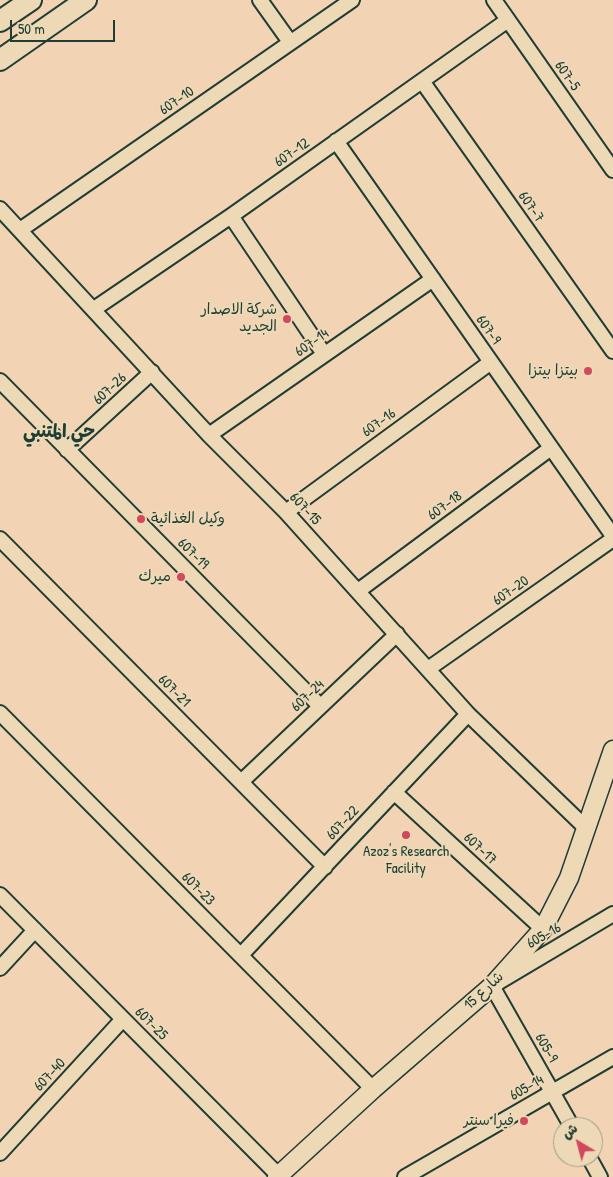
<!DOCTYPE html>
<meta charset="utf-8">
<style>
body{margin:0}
#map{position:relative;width:613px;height:1177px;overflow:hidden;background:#f2d3b4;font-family:"Patrick Hand","Playpen Sans Arabic",sans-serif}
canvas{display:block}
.north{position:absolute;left:553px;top:1117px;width:50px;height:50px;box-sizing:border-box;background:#eed9b7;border:1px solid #9b9b83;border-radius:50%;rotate:323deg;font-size:14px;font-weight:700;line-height:20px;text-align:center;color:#1f3d34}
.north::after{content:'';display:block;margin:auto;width:18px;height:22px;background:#d1495b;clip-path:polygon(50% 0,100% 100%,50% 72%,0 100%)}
.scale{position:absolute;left:10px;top:20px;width:105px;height:22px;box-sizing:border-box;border:2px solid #1f3d34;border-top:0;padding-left:6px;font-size:15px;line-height:18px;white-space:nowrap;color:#1f3d34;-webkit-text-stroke:4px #eed9b7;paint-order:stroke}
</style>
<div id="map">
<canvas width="613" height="1177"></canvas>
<div class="north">ش</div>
<div class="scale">50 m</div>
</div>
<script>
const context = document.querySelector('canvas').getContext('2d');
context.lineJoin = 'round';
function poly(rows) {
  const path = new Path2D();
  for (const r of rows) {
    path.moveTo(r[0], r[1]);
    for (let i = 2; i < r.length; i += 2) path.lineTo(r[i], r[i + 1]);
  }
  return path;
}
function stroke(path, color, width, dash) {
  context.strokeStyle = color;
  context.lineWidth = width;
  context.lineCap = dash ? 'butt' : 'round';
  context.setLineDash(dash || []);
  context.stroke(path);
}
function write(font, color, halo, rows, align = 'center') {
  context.font = font + ' "Patrick Hand","Playpen Sans Arabic",sans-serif';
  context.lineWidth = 4;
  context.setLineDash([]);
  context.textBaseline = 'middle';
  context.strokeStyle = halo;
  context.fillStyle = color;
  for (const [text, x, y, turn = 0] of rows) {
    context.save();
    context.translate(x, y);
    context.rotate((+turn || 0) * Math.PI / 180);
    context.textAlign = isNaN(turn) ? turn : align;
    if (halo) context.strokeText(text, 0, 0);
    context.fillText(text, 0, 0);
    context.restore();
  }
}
const minor = poly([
 [260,0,290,42],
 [494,0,613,170],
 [422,81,613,351],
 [336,141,613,536],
 [0,209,209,435,286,512,468,714,587,829],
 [231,216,324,354],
 [20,230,352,0],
 [94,309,231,216,508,20],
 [0,381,320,706],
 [209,435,433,279],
 [67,450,152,372],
 [286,512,491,362],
 [0,539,325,867],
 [358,591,551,448],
 [428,669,613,539],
 [0,713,373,1089],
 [241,782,397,634],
 [394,792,543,929],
 [0,895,279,1176],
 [241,955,468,714],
 [0,968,35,930],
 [572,1127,492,986,613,914],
 [0,1153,123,1019],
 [589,1157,600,1177],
 [405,1177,613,1057]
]);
const tertiary = poly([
 [277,1177,373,1089,492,986,543,929,569,878,613,750]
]);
const secondary = poly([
 [0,21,31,0],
 [0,60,86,0]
]);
const markers = [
 [287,319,5,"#d1495b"],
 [588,371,5,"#d1495b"],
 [141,519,5,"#d1495b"],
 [181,577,5,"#d1495b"],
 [406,835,5,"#d1495b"],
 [524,1121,5,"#d1495b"]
];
const streetNames = [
 ["607-5",567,76,55],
 ["607-10",177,101,-35],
 ["607-12",292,153,-35],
 ["607-7",531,207,55],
 ["607-9",488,330,55],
 ["607-14",312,343,-35],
 ["607-26",110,389,-43],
 ["607-16",379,423,-36],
 ["607-18",445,506,-36],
 ["607-15",305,509,47],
 ["607-19",193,554,45],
 ["607-20",511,591,-35],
 ["607-21",174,691,45],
 ["607-24",308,696,-43],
 ["607-22",343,823,-47],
 ["607-17",480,849,43],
 ["607-23",198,889,45],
 ["605-16",544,936,-30],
 ["شارع 15",484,991,-43],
 ["607-25",151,1024,45],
 ["605-9",546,1048,60],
 ["607-40",50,1075,-47],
 ["605-14",527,1088,-30]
];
const poiNames = [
 ["شركة الاصدار",277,310],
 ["الجديد",277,327],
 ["بيتزا بيتزا",578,371],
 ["وكيل الغذائية",151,519,"left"],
 ["ميرك",171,577],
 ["Azoz's Research",406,852,"center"],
 ["Facility",406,869,"center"],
 ["فيرا سنتر",514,1121]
];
const quarterNames = [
 ["حي المتنبي",59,432]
];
stroke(minor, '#1f3d34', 18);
stroke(tertiary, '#1f3d34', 21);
stroke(secondary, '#1f3d34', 24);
stroke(minor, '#eed9b7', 14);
stroke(tertiary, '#eed9b7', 18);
stroke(secondary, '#eed9b7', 20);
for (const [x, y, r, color] of markers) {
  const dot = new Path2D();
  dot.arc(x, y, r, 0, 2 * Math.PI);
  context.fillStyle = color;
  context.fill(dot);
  stroke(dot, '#eed9b7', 2);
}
write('15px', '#1f3d34', '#eed9b7', streetNames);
write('15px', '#1f3d34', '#eed9b7', poiNames, 'right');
write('bold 18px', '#1f3d34', '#eed9b7', quarterNames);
</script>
